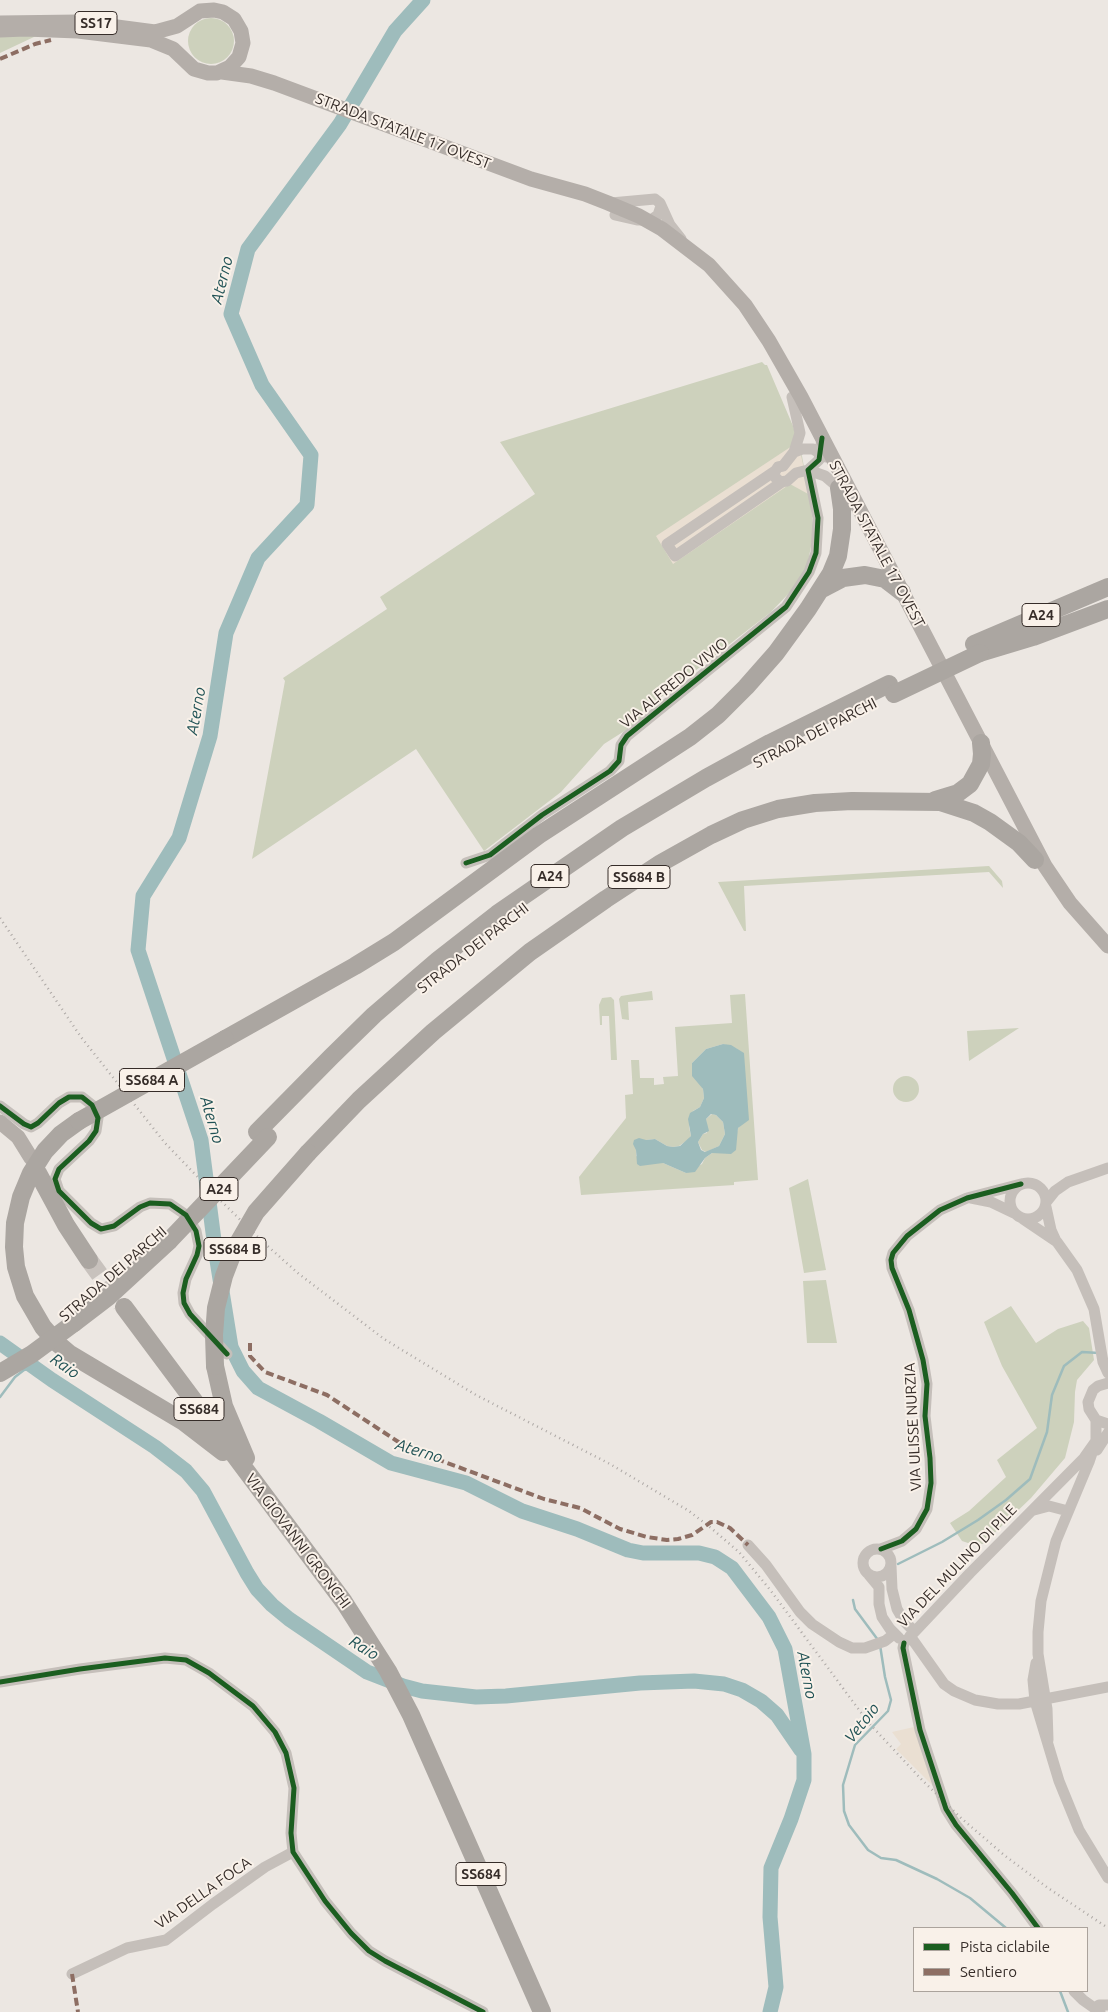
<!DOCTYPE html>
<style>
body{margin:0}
#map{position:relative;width:1108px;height:2012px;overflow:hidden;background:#ece7e2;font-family:Ubuntu,sans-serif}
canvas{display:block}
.legend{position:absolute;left:913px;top:1927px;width:175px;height:65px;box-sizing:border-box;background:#f9f1e9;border:1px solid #aba39c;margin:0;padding:6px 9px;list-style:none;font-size:15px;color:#362d29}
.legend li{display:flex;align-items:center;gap:10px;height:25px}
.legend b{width:25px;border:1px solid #aba39c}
</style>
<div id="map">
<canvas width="1108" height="2012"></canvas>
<ul class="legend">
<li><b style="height:6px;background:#1b5e20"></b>Pista ciclabile</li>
<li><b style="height:6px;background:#8d6e63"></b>Sentiero</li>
</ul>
</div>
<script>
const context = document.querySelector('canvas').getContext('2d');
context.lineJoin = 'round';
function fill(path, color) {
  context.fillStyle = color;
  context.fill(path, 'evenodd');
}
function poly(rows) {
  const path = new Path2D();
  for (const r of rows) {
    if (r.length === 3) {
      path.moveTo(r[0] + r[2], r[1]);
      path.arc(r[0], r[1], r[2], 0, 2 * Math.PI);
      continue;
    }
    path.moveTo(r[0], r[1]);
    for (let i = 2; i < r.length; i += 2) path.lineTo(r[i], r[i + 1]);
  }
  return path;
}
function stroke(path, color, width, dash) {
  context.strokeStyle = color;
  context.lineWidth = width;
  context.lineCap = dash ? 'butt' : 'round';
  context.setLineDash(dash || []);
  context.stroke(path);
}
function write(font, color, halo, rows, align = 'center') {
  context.font = font + ' Ubuntu,sans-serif';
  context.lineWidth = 4;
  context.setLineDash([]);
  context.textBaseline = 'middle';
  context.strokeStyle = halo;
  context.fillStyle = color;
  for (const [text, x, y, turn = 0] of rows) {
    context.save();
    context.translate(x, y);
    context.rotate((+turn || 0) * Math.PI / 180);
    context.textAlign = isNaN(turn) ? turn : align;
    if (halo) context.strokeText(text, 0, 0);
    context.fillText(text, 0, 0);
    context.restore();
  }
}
const green = poly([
 [211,41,23],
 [0,35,36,36,0,53],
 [762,362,765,365,767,365,793,426,802,456,811,505,813,528,812,541,807,567,791,591,771,612,642,712,645,718,604,744,561,792,484,851,416,749,252,859,285,681,283,678,387,609,380,597,535,494,500,442],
 [989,866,1002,881,1003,888,989,872,744,886,746,931,744,931,718,882],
 [652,991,653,1000,628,1002,629,1020,622,1019,619,999,621,996],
 [745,994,758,1180,734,1182,734,1185,581,1195,579,1177,626,1118,625,1095,633,1094,631,1060,639,1060,640,1078,654,1078,654,1085,664,1084,663,1077,678,1076,675,1027,732,1023,730,995],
 [723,1044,737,1049,742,1123,738,1128,736,1136,736,1145,719,1153,712,1153,705,1158,702,1164,686,1173,663,1163,651,1163,636,1156,636,1150,646,1140,655,1139,667,1146,673,1147,679,1146,689,1139,691,1136,689,1127,693,1111,700,1107,704,1098,703,1089,692,1069,692,1063,706,1049],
 [611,997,614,1000,617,1060,611,1060,609,1016,602,1016,602,1025,600,1025,599,1005,602,998],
 [1019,1028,969,1061,967,1031],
 [906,1089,13],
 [712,1114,716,1115,723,1122,725,1134,719,1146,706,1152,702,1150,698,1142,703,1134,707,1133,706,1119],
 [808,1179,826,1270,804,1273,789,1188],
 [826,1280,837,1343,807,1343,803,1281],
 [1011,1306,1036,1343,1058,1329,1083,1321,1089,1328,1094,1360,1077,1380,1075,1392,1074,1422,1065,1458,1031,1498,983,1544,968,1543,962,1541,950,1523,969,1511,1006,1477,997,1460,1037,1428,1002,1366,984,1322]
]);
const plaza = poly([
 [798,442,810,495,790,484,673,564,656,536],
 [914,1727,935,1788,896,1749,901,1744,892,1732]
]);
const water = poly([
 [723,1044,731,1045,744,1053,749,1120,738,1128,736,1150,731,1154,712,1153,705,1158,695,1172,686,1173,663,1163,640,1166,637,1164,636,1150,633,1144,634,1140,639,1138,646,1140,655,1139,667,1146,673,1147,680,1146,691,1136,688,1119,690,1113,700,1107,704,1098,703,1089,692,1076,692,1063,706,1049],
 [711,1114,716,1115,723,1122,725,1134,719,1146,705,1152,701,1150,698,1142,703,1134,709,1131,706,1119]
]);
const stream = poly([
 [0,1397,15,1377,24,1370,35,1367],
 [898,1564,942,1542,978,1520,1006,1500,1030,1479,1047,1432,1052,1395,1064,1366,1082,1352,1099,1353],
 [853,1600,855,1609,878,1640],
 [880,1645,885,1677,891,1700,888,1711,855,1745,843,1785,844,1811,849,1825,868,1850,881,1858,896,1860,937,1879,970,1898,1006,1928],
 [1060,1991,1068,2012]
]);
const river = poly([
 [423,0,395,31,340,124,248,249,231,314,262,385,311,455,307,505,258,558,226,633,210,736,179,838,143,896,138,950,201,1140,215,1248,231,1347,243,1371,258,1388,319,1421,391,1463,466,1483,522,1511,577,1529,628,1550,643,1553,699,1553,715,1557,732,1568,769,1617,785,1649,804,1754,804,1780,791,1819,771,1868,770,1917,776,1987,770,2012],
 [0,1343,52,1380,155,1447,186,1471,203,1491,247,1573,257,1589,272,1605,289,1619,367,1672,403,1686,422,1691,476,1697,506,1696,640,1683,694,1681,724,1684,742,1690,761,1701,777,1715,801,1750]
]);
const highwayTunnel = poly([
 [89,1260,121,1304]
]);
const minor = poly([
 [611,203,655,199,660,203,670,225,681,239],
 [615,215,637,220,651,220,658,215,661,206],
 [794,452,802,449,813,449,826,457],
 [783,466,778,467,774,473,775,477,780,482,787,481,796,473,808,470,825,476,839,488],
 [783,466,794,452,800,433,792,397],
 [775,471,667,544,675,556,782,482],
 [466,863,490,855,542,815,610,771,619,761,621,745,627,736,786,607,809,572,816,553,818,518,808,470,819,460,822,438],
 [0,1106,24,1124,31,1127,38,1123,59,1103,69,1097,82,1097,92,1105,98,1118,96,1131,89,1141,59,1169,55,1179,59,1191,91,1223,101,1229,114,1226,140,1207,150,1203,170,1204,186,1215,196,1231,199,1246,197,1255,186,1279,183,1293,184,1303,190,1314,227,1354],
 [1028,1201,18],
 [971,1198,991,1202,1014,1213],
 [1047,1201,1055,1191,1068,1182,1108,1168],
 [1046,1207,1051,1230,1056,1241],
 [1023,1219,1057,1242,1077,1270,1094,1309,1103,1362,1108,1373],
 [1108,1383,1098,1386,1093,1390,1088,1402,1089,1409,1096,1420,1108,1424],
 [1097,1450,1108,1433],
 [1034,1510,1049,1506,1068,1511],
 [748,1545,766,1565,800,1612,812,1624,839,1642,852,1648,865,1648,885,1641,894,1634],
 [877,1563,14],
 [881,1549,902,1541,916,1529,927,1509,931,1483,930,1458,925,1416,927,1384,923,1360,909,1310,892,1268,891,1260,893,1253,907,1236,940,1210,967,1198,1021,1184],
 [891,1566,892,1589,897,1609,904,1621,914,1631],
 [869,1575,879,1587,879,1604,882,1617,890,1629,899,1638],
 [910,1636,944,1684,954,1691,975,1700,998,1704,1019,1704,1108,1687],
 [904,1643,903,1648,920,1730,946,1809,956,1825,1012,1893,1038,1928],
 [904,1643,970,1573,1084,1458,1096,1441,1096,1420],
 [1036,1663,1033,1680,1035,1701,1059,1781,1079,1830,1108,1878],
 [0,1682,80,1669,165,1658,186,1660,209,1673,253,1706,275,1732,286,1753,294,1788,291,1833,293,1852,325,1901,351,1933,369,1951,385,1961,483,2012],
 [1048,1740,1047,1709,1038,1654,1038,1632,1041,1601,1056,1541,1089,1462,1096,1441],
 [72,1974,127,1948,166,1940,213,1904,265,1867,293,1852],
 [1074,1991,1083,2000,1100,2012],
 [1095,2009,1099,2005,1108,2005]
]);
const major = poly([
 [0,23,79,22,155,32,177,26,200,11,214,10,223,12,234,19,241,31,243,43,239,57,230,67,217,73,208,73,194,69,173,49,151,40,78,31,25,29,0,30],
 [222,72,251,76,274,83,531,179,585,194,608,203,639,216,662,229,709,265,745,305,769,341,801,397,1045,866,1070,903,1108,946],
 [0,1122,18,1137,31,1158]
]);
const highway = poly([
 [822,589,843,578,865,575,885,579,902,592],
 [974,644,1108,587],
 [980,653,1033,637,1108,609],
 [935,800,958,793,970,784,981,764,982,754,981,743],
 [225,1039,355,966,394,942,539,835,690,737,718,715,746,687,776,653,808,609,831,573,838,556,842,529,842,509,839,488],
 [79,1121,61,1134,45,1151,31,1173,21,1197,15,1223,14,1247,16,1267,25,1296,43,1327,57,1343,70,1354,184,1422,223,1452],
 [257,1132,331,1057,374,1015,438,960,497,914,622,828,706,778,770,743,889,684],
 [308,1153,359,1100,433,1032,530,952,606,899,661,863,711,835,743,820,778,809,815,803,852,801,940,802,974,813,990,822,1019,843,1035,860],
 [38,1173,66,1225,89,1260],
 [124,1307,344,1602,388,1671,411,1715,542,2012],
 [74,1323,108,1297,169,1241],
 [215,1366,224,1406,246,1458]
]);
const rail = poly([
 [0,918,81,1037,165,1143,214,1194,263,1242,299,1274,384,1339,476,1395,610,1464,689,1511,711,1528,739,1552,771,1591,868,1722,922,1780,961,1818,1004,1855,1048,1888,1108,1928]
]);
const highwayBridge = poly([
 [894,694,980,653],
 [79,1121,225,1039],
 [169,1241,268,1137],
 [215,1366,214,1335,216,1308,224,1276,234,1250,256,1212,308,1153],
 [0,1373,32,1354,74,1323]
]);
const quiet = poly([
 [0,59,35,44,51,40],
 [250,1343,250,1356,265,1372,327,1395,400,1443,442,1461,544,1499,580,1508,620,1529,647,1537,667,1540,678,1539,692,1535,711,1522,717,1522,730,1528,748,1545],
 [72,1974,78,2012]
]);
const cycleway = poly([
 [466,863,490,855,542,815,610,771,619,761,621,745,627,736,786,607,809,572,816,553,818,518,808,470,819,460,822,438],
 [0,1106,24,1124,31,1127,38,1123,59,1103,69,1097,82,1097,92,1105,98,1118,96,1131,89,1141,59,1169,55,1179,59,1191,91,1223,101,1229,114,1226,140,1207,150,1203,170,1204,186,1215,196,1231,199,1246,197,1255,186,1279,183,1293,184,1303,190,1314,227,1354],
 [881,1549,902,1541,916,1529,927,1509,931,1483,930,1458,925,1416,927,1384,923,1360,909,1310,892,1268,891,1260,893,1253,907,1236,940,1210,967,1198,1021,1184],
 [904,1643,903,1648,920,1730,946,1809,956,1825,1012,1893,1038,1928],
 [0,1682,80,1669,165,1658,186,1660,209,1673,253,1706,275,1732,286,1753,294,1788,291,1833,293,1852,325,1901,351,1933,369,1951,385,1961,483,2012]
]);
const shields = [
 [96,23,42],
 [1041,615,38],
 [550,876,38],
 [639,877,62],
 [152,1080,65],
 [219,1189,38],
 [235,1249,62],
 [199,1409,50],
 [481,1874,50]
];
const shieldNames = [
 ["SS17",96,23],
 ["A24",1041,615],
 ["A24",550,876],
 ["SS684 B",639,877],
 ["SS684 A",152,1080],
 ["A24",219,1189],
 ["SS684 B",235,1249],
 ["SS684",199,1409],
 ["SS684",481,1874]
];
const streetNames = [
 ["STRADA STATALE 17 OVEST",403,131,21],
 ["STRADA STATALE 17 OVEST",877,544,62],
 ["VIA ALFREDO VIVIO",674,683,-39],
 ["STRADA DEI PARCHI",815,733,-27],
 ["STRADA DEI PARCHI",473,948,-38],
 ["STRADA DEI PARCHI",113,1274,-41],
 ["VIA ULISSE NURZIA",913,1427,-93],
 ["VIA GIOVANNI GRONCHI",298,1541,53],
 ["VIA DEL MULINO DI PILE",957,1566,-46],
 ["VIA DELLA FOCA",203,1893,-35]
];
const waterNames = [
 ["Aterno",222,280,-76],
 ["Aterno",196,711,-80],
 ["Aterno",212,1120,74],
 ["Raio",65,1366,35],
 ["Aterno",419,1451,17],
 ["Raio",364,1648,32],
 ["Aterno",807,1675,79],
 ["Vetoio",862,1723,-52]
];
fill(green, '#cdd1bc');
fill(plaza, '#eadfd2');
fill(water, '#9ebcbc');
stroke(stream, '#9ebcbc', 2.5);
stroke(river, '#9ebcbc', 15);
stroke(highwayTunnel, '#c8c2bd', 18, [18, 9]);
stroke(minor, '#c5bfba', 11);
stroke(major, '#b4aea9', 15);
stroke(highway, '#aba6a1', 18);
stroke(rail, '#ada8a5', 2.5, [1, 4]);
stroke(highwayBridge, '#aba6a1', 18);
stroke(quiet, '#8d6e63', 4, [8, 4]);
stroke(cycleway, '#1b5e20', 5);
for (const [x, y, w] of shields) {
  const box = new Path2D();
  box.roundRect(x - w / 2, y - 11.5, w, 23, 4);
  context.fillStyle = '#f9f1e9';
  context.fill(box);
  stroke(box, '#362d29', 1);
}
write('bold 14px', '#362d29', null, shieldNames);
write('15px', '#362d29', '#f9f1e9', streetNames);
write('italic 16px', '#205255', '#f9f1e9', waterNames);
</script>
